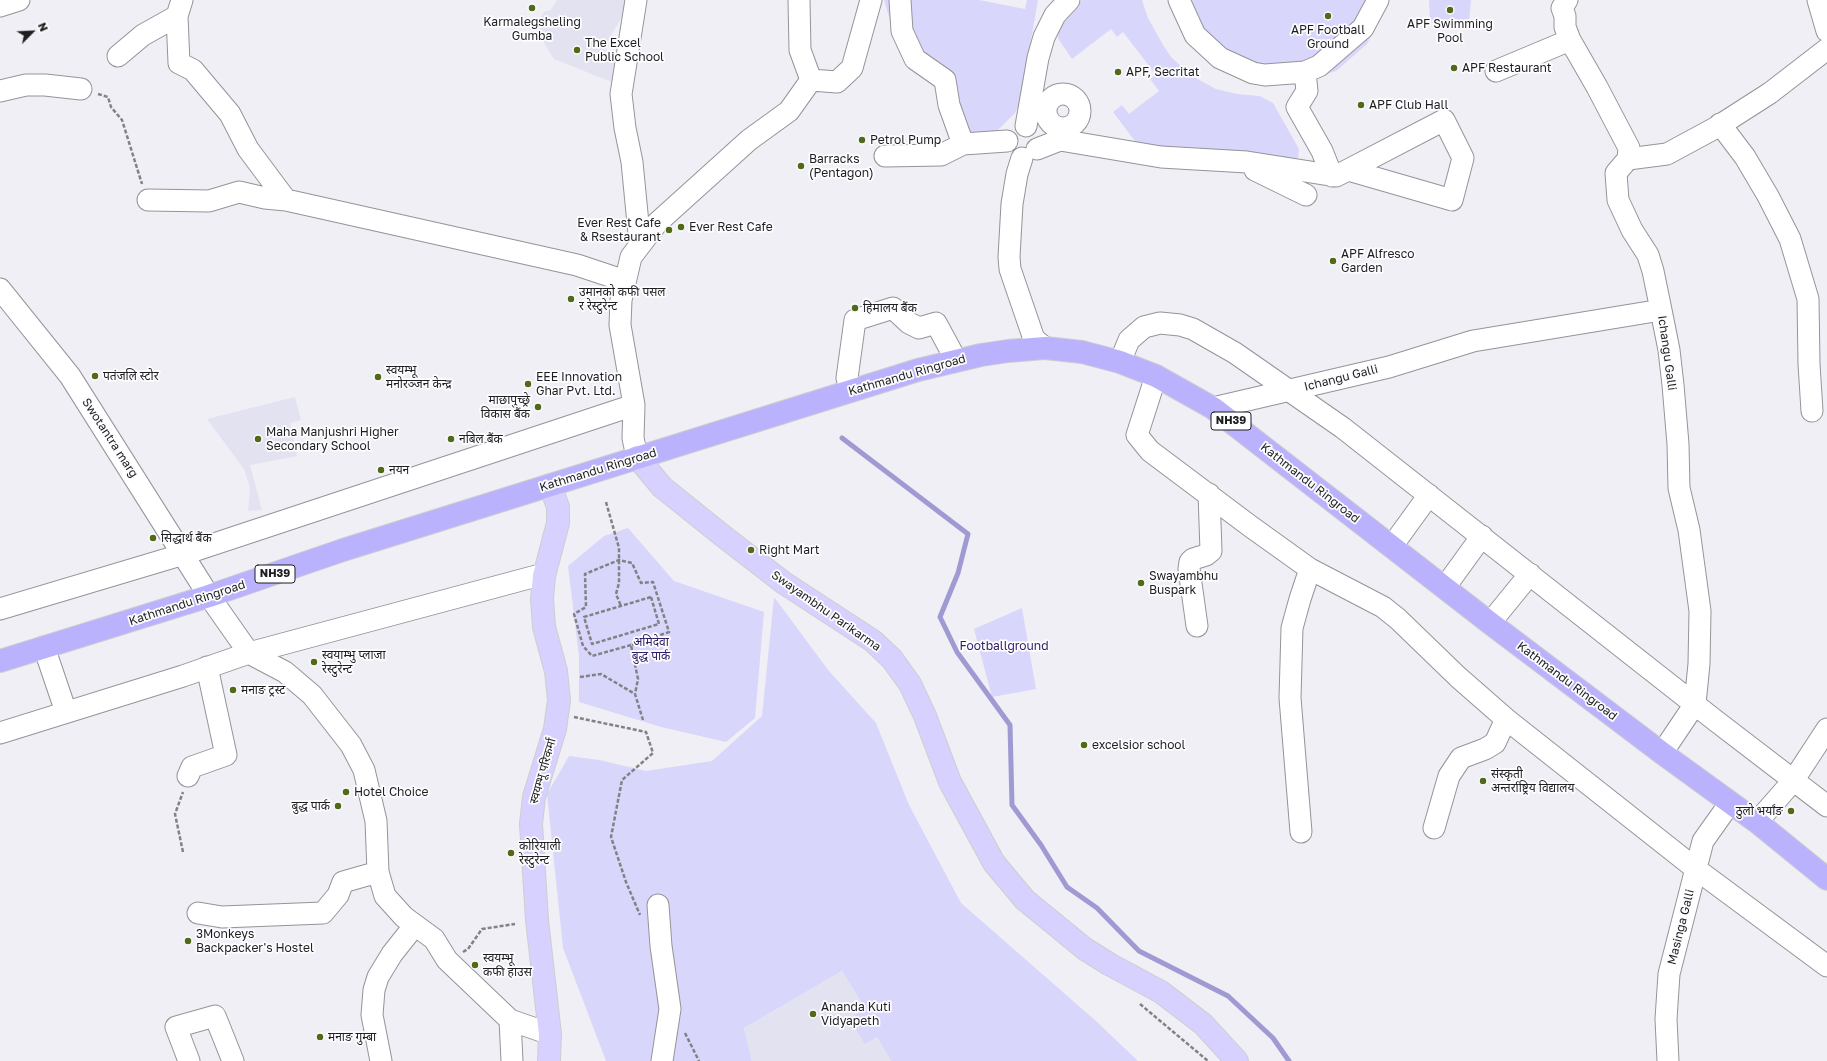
<!DOCTYPE html>
<meta charset="utf-8">
<style>
body{margin:0}
#map{position:relative;width:1827px;height:1061px;overflow:hidden;background:#f0eff6;font-family:"Golos Text",sans-serif}
canvas{display:block}
.north{position:absolute;left:12px;top:12px;width:40px;height:40px;-webkit-text-stroke:3px #fdfdff;paint-order:stroke;rotate:66deg;font-size:11px;font-weight:700;line-height:16px;text-align:center;color:#1e1e20}
.north::after{content:'';display:block;margin:auto;width:14px;height:18px;background:#1e1e20;clip-path:polygon(50% 0,100% 100%,50% 72%,0 100%)}
</style>
<div id="map">
<canvas width="1827" height="1061"></canvas>
<div class="north">N</div>
</div>
<script>
const context = document.querySelector('canvas').getContext('2d');
context.lineJoin = 'round';
function fill(path, color) {
  context.fillStyle = color;
  context.fill(path, 'evenodd');
}
function poly(rows) {
  const path = new Path2D();
  for (const r of rows) {
    if (r.length === 3) {
      path.moveTo(r[0] + r[2], r[1]);
      path.arc(r[0], r[1], r[2], 0, 2 * Math.PI);
      continue;
    }
    path.moveTo(r[0], r[1]);
    for (let i = 2; i < r.length; i += 2) path.lineTo(r[i], r[i + 1]);
  }
  return path;
}
function stroke(path, color, width, dash) {
  context.strokeStyle = color;
  context.lineWidth = width;
  context.lineCap = dash ? 'butt' : 'round';
  context.setLineDash(dash || []);
  context.stroke(path);
}
function write(font, color, halo, rows, align = 'center') {
  context.font = font + ' "Golos Text","Noto Sans Devanagari",sans-serif';
  context.lineWidth = 3.5;
  context.setLineDash([]);
  context.textBaseline = 'middle';
  context.strokeStyle = halo;
  context.fillStyle = color;
  for (const [text, x, y, turn = 0] of rows) {
    context.save();
    context.translate(x, y);
    context.rotate((+turn || 0) * Math.PI / 180);
    context.textAlign = isNaN(turn) ? turn : align;
    if (halo) context.strokeText(text, 0, 0);
    context.fillText(text, 0, 0);
    context.restore();
  }
}
const built = poly([
 [557,0,632,0,607,42,604,59,619,64,614,83,554,59,535,28,544,12,551,10],
 [295,397,301,420,290,423,297,456,250,465,262,510,248,511,250,488,244,469,207,419],
 [842,971,865,1008,849,1019,877,1037,891,1061,752,1061,744,1028]
]);
const green = poly([
 [884,0,979,0,1025,9,1027,0,1038,0,1020,102,1015,113,999,129,993,134,964,138,915,33,895,37],
 [1082,0,1142,0,1148,18,1163,45,1171,57,1192,76,1216,89,1237,94,1260,96,1273,103,1299,149,1298,158,1295,162,1141,149,1113,112,1122,105,1129,114,1159,91,1150,79,1156,75,1123,32,1117,37,1111,29,1072,59,1059,40,1056,32,1066,16],
 [1171,0,1389,0,1367,44,1336,71,1317,77,1279,85,1259,82],
 [1429,0,1471,0,1469,23,1430,21],
 [628,528,674,581,764,612,755,718,726,742,661,727,579,702,579,656,568,566,604,536],
 [774,597,829,671,876,723,909,805,961,903,1096,1021,1138,1061,891,1061,877,1037,865,1044,849,1019,865,1008,842,971,744,1028,752,1061,606,1061,563,948,547,794,569,756,599,760,646,771,712,761,762,716],
 [1022,608,1036,689,992,697,974,629]
]);
const stream = poly([
 [842,438,968,534,958,573,940,617,957,652,1010,725,1012,805,1041,845,1067,887,1097,908,1139,951,1228,996,1273,1038,1289,1061]
]);
const path = poly([
 [98,94,108,97,111,107,122,120,142,184],
 [606,502,619,548,619,583,616,594,621,606],
 [651,597,659,624,592,644,584,617,651,597],
 [631,645,592,656,583,646,574,614,586,607,585,574,619,560,632,563,641,583,653,582,669,632,631,645,638,679,635,694],
 [580,677,601,674,635,694,643,720],
 [574,717,646,732,653,753,622,780,611,837,626,882,640,915],
 [183,852,175,814,183,792],
 [463,952,468,949,482,929,515,924],
 [1140,1004,1208,1061],
 [685,1033,699,1061]
]);
const minor = poly([
 [182,0,177,16,179,63,193,70,230,114,248,149,286,200],
 [636,0,621,94,625,128,632,162,640,244],
 [799,0,800,50,811,80],
 [900,0,902,31,915,59,945,80,949,105,963,144],
 [1179,0,1195,35,1220,58,1253,73,1265,75,1305,72,1307,91,1297,107,1322,151,1332,176],
 [1567,0,1562,8,1565,16,1565,27,1570,40,1597,87,1629,148,1628,159],
 [1818,0,1827,31],
 [0,6,19,0],
 [118,56,143,35,177,16],
 [1496,71,1570,40],
 [1305,72,1319,66,1363,28,1378,0],
 [811,80,837,82,852,68,871,0],
 [0,91,26,85,45,85,81,89],
 [1063,111,17],
 [1720,124,1745,157,1768,196,1790,239,1808,299,1809,364,1812,411],
 [1026,126,1038,58,1044,37,1055,15,1069,0],
 [1037,149,1060,140,1161,157,1247,162,1336,176,1348,170,1444,120,1463,158,1452,200,1348,170],
 [885,156,941,155,963,144,1007,141],
 [1022,158,1017,174,1012,204,1009,257,1010,269,1034,339,1045,348],
 [1255,170,1306,195],
 [148,200,209,201,239,192,265,198,286,200,577,265,625,281],
 [0,289,70,376,209,596,249,653,285,672,312,695,351,745,364,770,376,821,378,872,385,896,404,917,434,939,447,960,510,1020,512,1061],
 [1661,310,1653,271,1648,255,1632,230,1618,200,1616,173,1628,159,1667,154,1717,127,1770,93,1827,49],
 [1120,362,1129,340,1144,327,1160,323,1180,325,1193,329,1235,353,1343,428,1716,721,1827,806],
 [1156,376,1137,435,1150,451,1250,526,1310,569,1383,607,1398,619,1458,677,1506,719,1696,869,1827,966],
 [851,391,847,378,855,320,893,308,909,323,919,328,936,323,956,360],
 [1213,408,1389,367,1473,341,1661,310,1669,350,1673,385,1678,444,1679,488,1689,530,1700,611,1699,664,1695,704,1662,753],
 [637,457,633,438,634,405,620,325,621,300,631,257,657,223,749,140,789,111,811,80],
 [1392,546,1429,495],
 [1445,587,1482,536],
 [0,609,184,554,634,405],
 [1490,623,1530,574],
 [1197,626,1189,569,1190,562,1193,559,1206,555,1211,551,1209,494],
 [44,647,66,712],
 [0,733,183,676,249,653,540,575,544,576],
 [188,776,192,767,226,755,207,667],
 [1757,822,1793,781,1827,729],
 [1434,828,1449,776,1461,758,1485,749,1495,743,1506,719],
 [1301,832,1290,698,1292,628,1300,599,1310,569],
 [658,905,661,946,670,1009,662,1061],
 [198,913,222,917,323,913,338,895,343,882,378,872],
 [510,1020,550,1034],
 [189,1061,176,1027,215,1016,233,1061],
 [381,1061,372,1015,374,990,378,977,392,954,415,925],
 [1668,1061,1666,1019,1669,974,1703,841,1730,803]
]);
const major = poly([
 [637,457,662,487,723,536,784,583,873,641,892,659,910,684,925,716,950,782,994,863,1025,900,1085,949,1109,964,1161,992,1203,1024,1237,1061],
 [549,1061,550,1034,537,920,531,824,534,797,555,729,559,700,556,671,544,627,542,599,544,576,558,523,558,507,550,485]
]);
const highway = poly([
 [0,661,209,596,343,550,918,370,981,355,1008,351,1045,348,1082,352,1120,362,1156,376,1213,408,1490,623,1662,753,1757,822,1827,879]
]);
const markers = [
 [532,8,4,"#516919"],
 [1450,10,4,"#516919"],
 [1328,16,4,"#516919"],
 [577,50,4,"#516919"],
 [1454,68,4,"#516919"],
 [1118,72,4,"#516919"],
 [1361,105,4,"#516919"],
 [862,140,4,"#516919"],
 [801,166,4,"#516919"],
 [681,227,4,"#516919"],
 [669,230,4,"#516919"],
 [1333,261,4,"#516919"],
 [571,299,4,"#516919"],
 [855,308,4,"#516919"],
 [95,376,4,"#516919"],
 [378,377,4,"#516919"],
 [528,384,4,"#516919"],
 [538,407,4,"#516919"],
 [258,439,4,"#516919"],
 [451,439,4,"#516919"],
 [381,470,4,"#516919"],
 [153,538,4,"#516919"],
 [751,550,4,"#516919"],
 [1141,583,4,"#516919"],
 [314,662,4,"#516919"],
 [233,690,4,"#516919"],
 [1084,745,4,"#516919"],
 [1483,781,4,"#516919"],
 [346,792,4,"#516919"],
 [338,806,4,"#516919"],
 [1791,811,4,"#516919"],
 [511,853,4,"#516919"],
 [188,941,4,"#516919"],
 [475,965,4,"#516919"],
 [813,1014,4,"#516919"],
 [320,1037,4,"#516919"]
];
const shields = [
 [1231,421,40],
 [275,574,40]
];
const shieldNames = [
 ["NH39",1231,421],
 ["NH39",275,574]
];
const poiNames = [
 ["Karmalegsheling",532,22,"center"],
 ["Gumba",532,36,"center"],
 ["APF Swimming",1450,24,"center"],
 ["Pool",1450,38,"center"],
 ["APF Football",1328,30,"center"],
 ["Ground",1328,44,"center"],
 ["The Excel",585,43],
 ["Public School",585,57],
 ["APF Restaurant",1462,68],
 ["APF, Secritat",1126,72],
 ["APF Club Hall",1369,105],
 ["Petrol Pump",870,140],
 ["Barracks",809,159],
 ["(Pentagon)",809,173],
 ["Ever Rest Cafe",661,223,"right"],
 ["& Rsestaurant",661,237,"right"],
 ["Ever Rest Cafe",689,227],
 ["APF Alfresco",1341,254],
 ["Garden",1341,268],
 ["उमानको कफी पसल",579,292],
 ["र रेस्टुरेन्ट",579,306],
 ["हिमालय बैंक",863,308],
 ["स्वयम्भू",386,370],
 ["मनोरञ्जन केन्द्र",386,384],
 ["पतंजलि स्टोर",103,376],
 ["EEE Innovation",536,377],
 ["Ghar Pvt. Ltd.",536,391],
 ["माछापुच्छ्रे",530,400,"right"],
 ["विकास बैंक",530,414,"right"],
 ["Maha Manjushri Higher",266,432],
 ["Secondary School",266,446],
 ["नबिल बैंक",459,439],
 ["नयन",389,470],
 ["सिद्धार्थ बैंक",161,538],
 ["Right Mart",759,550],
 ["Swayambhu",1149,576],
 ["Buspark",1149,590],
 ["स्वयाम्भु प्लाजा",322,655],
 ["रेस्टुरेन्ट",322,669],
 ["मनाङ ट्रस्ट",241,690],
 ["excelsior school",1092,745],
 ["संस्कृती",1491,774],
 ["अन्तर्राष्ट्रिय विद्यालय",1491,788],
 ["Hotel Choice",354,792],
 ["बुद्ध पार्क",330,806,"right"],
 ["ठुलो भर्यांङ",1783,811,"right"],
 ["कोरियाली",519,846],
 ["रेस्टुरेन्ट",519,860],
 ["3Monkeys",196,934],
 ["Backpacker's Hostel",196,948],
 ["स्वयम्भू",483,958],
 ["कफी हाउस",483,972],
 ["Ananda Kuti",821,1007],
 ["Vidyapeth",821,1021],
 ["मनाङ गुम्बा",328,1037]
];
const streetNames = [
 ["Ichangu Galli",1667,353,82],
 ["Kathmandu Ringroad",907,375,-16],
 ["Ichangu Galli",1341,378,-14],
 ["Swotantra marg",110,438,57],
 ["Kathmandu Ringroad",598,470,-17],
 ["Kathmandu Ringroad",1310,483,38],
 ["Kathmandu Ringroad",187,603,-18],
 ["Swayambhu Parikarma",826,611,35],
 ["Kathmandu Ringroad",1567,681,37],
 ["स्वयम्भू परिकर्मा",543,771,-74],
 ["Masinga Galli",1681,927,-76]
];
const parkNames = [
 ["अमिदेवा",651,642],
 ["बुद्ध पार्क",651,656],
 ["Footballground",1004,646]
];
fill(built, '#e3e2f0');
fill(green, '#d9d6fb');
stroke(stream, '#a09ad3', 5);
stroke(minor, '#949499', 23);
stroke(major, '#cecece', 24);
stroke(highway, '#cecece', 24);
stroke(path, '#828286', 2.5, [4, 2]);
stroke(minor, '#fff', 21);
stroke(major, '#d6d1fe', 22);
stroke(highway, '#bbb2fe', 22);
for (const [x, y, r, color] of markers) {
  const dot = new Path2D();
  dot.arc(x, y, r, 0, 2 * Math.PI);
  context.fillStyle = color;
  context.fill(dot);
  stroke(dot, '#fdfdff', 1.5);
}
for (const [x, y, w] of shields) {
  const box = new Path2D();
  box.roundRect(x - w / 2, y - 9, w, 18, 3);
  context.fillStyle = '#fdfdff';
  context.fill(box);
  stroke(box, '#1e1e20', 1);
}
write('bold 11px', '#1e1e20', null, shieldNames);
write('12px', '#1e1e20', '#fdfdff', poiNames, 'left');
write('12px', '#1e1e20', '#fdfdff', streetNames);
write('12px', '#312164', '#fdfdff', parkNames);
</script>
